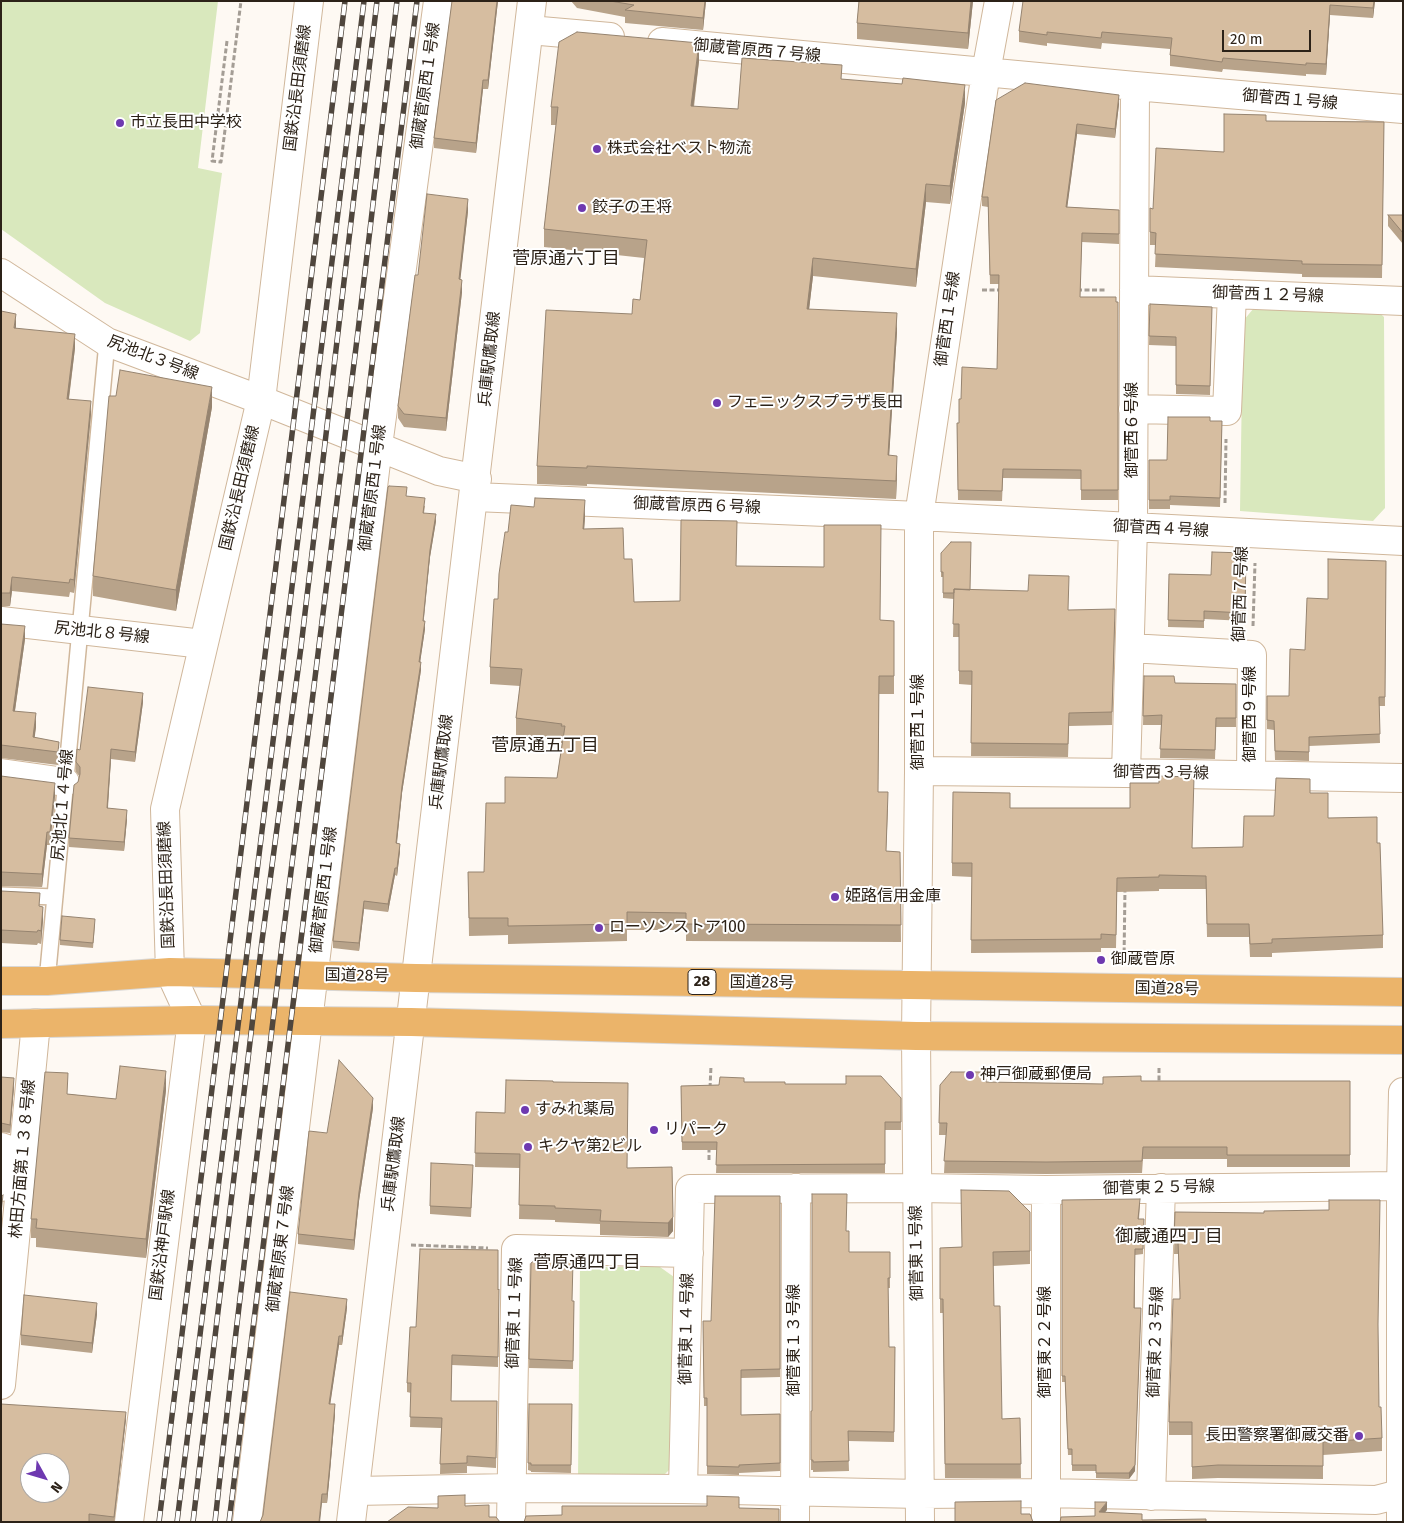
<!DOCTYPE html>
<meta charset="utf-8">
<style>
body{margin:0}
#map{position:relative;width:1404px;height:1523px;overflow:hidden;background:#fef9f3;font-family:"Fira Sans",sans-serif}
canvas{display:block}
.frame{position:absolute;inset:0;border:2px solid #2c2218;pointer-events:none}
.north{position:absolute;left:20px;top:1453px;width:50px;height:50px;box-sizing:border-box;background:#fff;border:1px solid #aba7a3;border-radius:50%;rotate:129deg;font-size:14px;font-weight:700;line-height:20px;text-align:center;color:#2c2218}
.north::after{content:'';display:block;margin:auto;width:18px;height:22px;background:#6e39b0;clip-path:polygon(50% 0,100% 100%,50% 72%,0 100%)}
.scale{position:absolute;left:1222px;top:30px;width:89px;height:22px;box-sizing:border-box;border:2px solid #2c2218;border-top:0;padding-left:6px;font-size:15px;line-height:18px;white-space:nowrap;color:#2c2218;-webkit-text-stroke:4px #fff;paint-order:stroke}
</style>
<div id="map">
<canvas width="1404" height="1523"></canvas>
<div class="frame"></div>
<div class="north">N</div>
<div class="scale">20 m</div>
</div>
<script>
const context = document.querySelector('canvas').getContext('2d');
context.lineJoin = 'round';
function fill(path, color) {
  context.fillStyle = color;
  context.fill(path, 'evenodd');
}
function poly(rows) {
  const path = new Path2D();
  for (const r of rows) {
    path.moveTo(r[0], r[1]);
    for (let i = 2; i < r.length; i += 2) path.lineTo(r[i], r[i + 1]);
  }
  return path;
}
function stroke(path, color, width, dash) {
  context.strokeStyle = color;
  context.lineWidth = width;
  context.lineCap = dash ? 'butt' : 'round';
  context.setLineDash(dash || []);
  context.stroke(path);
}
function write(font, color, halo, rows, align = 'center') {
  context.font = font + ' "Fira Sans","Noto Sans JP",sans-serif';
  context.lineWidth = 4;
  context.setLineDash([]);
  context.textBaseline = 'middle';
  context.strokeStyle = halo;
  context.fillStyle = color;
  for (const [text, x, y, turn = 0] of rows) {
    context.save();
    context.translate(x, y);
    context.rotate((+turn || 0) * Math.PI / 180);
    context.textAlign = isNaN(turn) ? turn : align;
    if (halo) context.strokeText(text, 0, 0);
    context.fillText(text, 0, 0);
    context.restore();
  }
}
const green = poly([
 [1,1,218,1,198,168,222,173,200,333,190,341,105,303,1,229],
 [1254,308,1377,310,1384,317,1385,508,1373,521,1240,511,1243,321],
 [580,1267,660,1267,674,1277,672,1467,662,1477,578,1477]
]);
const path = poly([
 [227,41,212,161,221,162,241,1],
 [982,290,1000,290],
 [1077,290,1105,290],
 [1225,503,1226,439],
 [1253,626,1255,563],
 [1124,960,1125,888],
 [1159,1068,1159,1085],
 [710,1088,711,1066],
 [709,1160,709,1147],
 [411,1245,488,1248]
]);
const service = poly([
 [1,895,55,897],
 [47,981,107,342]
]);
const minor = poly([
 [529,30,610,37],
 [662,42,1135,86,1403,109],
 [1,273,107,342,261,400,439,471,477,479],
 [1134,290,1403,301],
 [1133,409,1227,411,1232,294],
 [475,497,919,516,1403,541],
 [1,621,203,644],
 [1130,648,1252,655,1251,775],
 [919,771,1126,773,1403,778],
 [1,773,65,782],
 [1126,773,1133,527,1135,86],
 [1,1147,24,1155,1,1187],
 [1,1385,36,1023],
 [683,1489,690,1189,917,1188,1046,1190,1401,1186],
 [355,1491,511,1488,683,1489,920,1494,1046,1493,1376,1500,1403,1493],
 [1151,1496,1161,1188],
 [129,1522,192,1020,170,972],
 [247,1522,378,446,438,1],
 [511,1522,516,1249,689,1253],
 [795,1522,796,1188],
 [920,1522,916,1036,919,771,919,516,986,72,999,1],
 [1046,1522,1046,1190],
 [1401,1522,1401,1186,1403,1092]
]);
const tertiary = poly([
 [170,972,165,809,261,400,309,1],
 [351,1522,532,1]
]);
const trunk = poly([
 [1,981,47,981,170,972,416,978,1403,992],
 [1,1024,192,1020,309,1021,411,1022,916,1036,1403,1040]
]);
const rail = poly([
 [159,1522,345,1],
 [177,1522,364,1],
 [193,1522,262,941,301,647,377,1],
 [215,1522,236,1332,283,936,358,331,397,1],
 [229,1522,417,1]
]);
const wall = poly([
 [498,1,488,89,483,89,476,153,434,148,434,138],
 [571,1,706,1,703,30,625,23,625,17,577,8],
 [859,1,973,1,968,49,857,39,857,23],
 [1375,1,1373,18,1330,15,1326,75,1306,74,1306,76,1223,69,1222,72,1170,66,1170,49,1102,43,1101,49,1047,43,1047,46,1019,42,1019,31],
 [699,61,694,107,738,109,842,79,965,103,950,204,926,202,916,287,813,276,809,309,897,332,889,455,897,474,896,499,587,484,587,486,537,484,537,466,632,314,640,300,644,258,544,247,544,229,556,125,551,125,551,107],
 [996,100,1119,104,1115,138,1077,134,1067,207,1119,210,1119,244,1082,242,1080,297,1118,302,1118,500,1081,500,1081,479,1003,478,1002,501,958,500,957,423,959,423,961,399,997,369,999,284,990,284,988,207,982,206,982,197],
 [1266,121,1384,122,1382,278,1302,277,1302,274,1155,267,1156,245,1150,245,1150,208,1153,209,1224,152],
 [468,211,460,279,462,292,446,431,404,427,398,418,398,406,418,275],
 [1388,215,1403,215,1403,244,1388,226],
 [1150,304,1212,307,1210,395,1176,394,1176,346,1149,345],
 [1,311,15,328,75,348,69,399,91,414,74,593,70,592,69,597,12,591,10,606,1,607],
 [116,396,212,407,176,611,93,596,93,576],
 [1210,421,1222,430,1220,507,1170,505,1170,509,1149,509,1149,460,1167,460],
 [407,496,425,506,424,513,436,521,430,557,423,621,425,629,420,662,421,670,402,793,397,843,400,851,397,876,395,875,388,912,364,909,359,951,333,948,333,941],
 [585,517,584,529,624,559,634,602,680,601,737,566,880,620,894,621,894,694,879,694,878,792,888,810,886,851,900,852,901,942,686,941,686,930,627,930,627,941,508,944,508,935,469,936,468,872,484,872,505,803,557,778,562,743,561,743,561,741,516,736,516,718,520,686,490,684,490,667,508,532],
 [941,553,970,590,1069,610,1115,622,1112,725,1069,726,1068,757,971,756,972,685,959,684,959,637,953,637,954,599,943,598,943,577,941,577],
 [1246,553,1245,621,1204,619,1204,628,1168,627,1169,574,1211,575],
 [1386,561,1385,706,1379,706,1380,743,1309,746,1309,761,1275,760,1274,730,1267,729,1267,720,1289,696,1305,650,1328,599],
 [1,624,25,639,15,711,36,727,34,738,59,742,58,765,1,758],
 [1144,676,1175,683,1236,684,1236,727,1216,727,1215,759,1160,758,1161,725,1143,725],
 [143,702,135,762,111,759,108,808,127,819,124,851,69,847,69,838,78,782,80,777,76,772,76,762,80,750],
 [1,776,55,796,50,845,47,845,42,887,1,886],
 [1310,793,1328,818,1377,843,1383,935,1383,948,1272,953,1272,957,1250,957,1249,937,1207,937,1206,889,1159,889,1159,891,1117,892,1116,948,1101,948,1101,952,971,953,972,877,952,876,952,863,1010,808,1193,848,1243,847,1274,816],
 [1,891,40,906,43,920,41,944,38,943,37,945,1,943],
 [95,924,93,948,60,945,60,940],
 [1,1077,14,1087,10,1133,1,1132],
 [1141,1081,1350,1081,1350,1167,1227,1167,1227,1159,1143,1159,1142,1173,1046,1174,944,1173,946,1135,939,1135,940,1085,986,1082,1103,1084],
 [553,1082,627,1168,672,1167,673,1231,668,1237,600,1235,600,1224,555,1222,555,1220,519,1219,520,1168,475,1167,476,1112,505,1113],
 [744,1082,785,1084,901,1098,901,1130,885,1130,885,1173,716,1173,717,1150,682,1150,681,1086,719,1085],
 [166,1090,146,1258,36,1247,36,1238,31,1238,31,1219,68,1094,116,1099],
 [373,1108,359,1201,354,1250,298,1244,298,1234,327,1133],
 [473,1174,471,1217,430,1214,430,1206],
 [780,1196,780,1377,741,1378,741,1415,780,1414,780,1471,739,1473,739,1475,707,1474,707,1406,704,1406,703,1321,711,1321],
 [1062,1200,1140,1205,1139,1219,1144,1219,1143,1254,1135,1255,1135,1471,1129,1479,1096,1478,1096,1471,1072,1471,1072,1455,1068,1455,1065,1382,1062,1382],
 [1030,1212,1030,1264,993,1266,994,1306,1002,1419,1020,1418,1021,1478,945,1478,943,1313,940,1313,940,1248,961,1247],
 [1175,1212,1378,1333,1379,1407,1382,1438,1382,1451,1323,1455,1323,1479,1218,1478,1192,1479,1192,1435,1169,1435,1169,1422,1180,1296,1178,1254,1174,1254],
 [846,1231,849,1252,890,1252,890,1288,888,1288,889,1347,895,1347,894,1442,848,1441,849,1471,813,1472,813,1470,811,1470,811,1411,812,1411],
 [531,1263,572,1301,574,1301,573,1369,529,1368],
 [499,1289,498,1367,452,1365,451,1401,497,1401,496,1468,467,1466,467,1473,440,1474,441,1428,410,1427,411,1393,407,1392,407,1383,416,1327],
 [347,1308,342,1345,339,1345,330,1404,335,1414,330,1472,327,1503,322,1503,263,1515],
 [97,1314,92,1353,21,1345,21,1335],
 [529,1404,572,1404,571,1473,531,1472,531,1471,528,1470],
 [126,1419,114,1522,1,1522]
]);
const shadedWall = poly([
 [497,1,498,1,488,89,488,80],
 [705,1,706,1,703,30,703,18],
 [971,1,973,1,968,49,968,33],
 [1374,1,1375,1,1373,18,1373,8],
 [1330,5,1330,15,1326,75,1326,64],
 [699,43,699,61,691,125,691,106],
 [483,80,483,89,476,153,476,143],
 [965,85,965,103,950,204,950,186],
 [1119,95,1119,104,1115,138,1115,129],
 [1077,124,1077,134,1066,217,1066,207],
 [926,184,926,202,916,287,916,269],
 [468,199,468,211,459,292,459,279],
 [813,258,813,276,807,327,807,309],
 [462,280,462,292,446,431,446,418],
 [897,313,897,332,888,474,888,455],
 [16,314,16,327,14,341,14,328],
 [75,334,75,348,67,412,67,399],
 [212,387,212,407,176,611,176,590],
 [91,401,91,414,74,593,74,580],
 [897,456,897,474,896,499,896,481],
 [585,500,585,517,583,546,583,529],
 [436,514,436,521,430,557,423,628,423,621,430,550],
 [12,577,12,591,10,606,10,593],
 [425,621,425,629,419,670,419,662],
 [25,626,25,639,13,724,13,711],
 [421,662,421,670,402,793,396,851,396,843,402,786],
 [143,693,143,702,135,762,135,752],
 [36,713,36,727,33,751,33,737],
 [59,742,59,755,58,765,58,752],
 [111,749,111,759,107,818,107,808],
 [55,783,55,796,50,845,50,832],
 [127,810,127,819,124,851,124,842],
 [47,832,47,845,42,887,42,874],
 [400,844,400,851,397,876,397,868],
 [395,868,395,875,388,912,388,904],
 [364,901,364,909,359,951,359,943],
 [43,907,43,920,41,944,41,931],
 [166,1071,166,1090,146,1258,146,1239],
 [14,1078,14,1087,10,1133,10,1125],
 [373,1098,373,1108,359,1201,354,1250,354,1240,359,1192],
 [673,1217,673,1231,668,1237,668,1223],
 [347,1299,347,1308,342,1345,342,1336],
 [97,1303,97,1314,92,1353,92,1343],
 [1141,1308,1135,1471,1129,1479,1129,1473],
 [339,1336,339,1345,329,1413,329,1404],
 [335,1404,335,1414,330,1472,327,1503,327,1494],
 [126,1412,126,1419,114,1522,114,1517],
 [322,1494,322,1503,320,1522,319,1522],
 [1107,1502,1107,1510,1099,1520,1099,1512]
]);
const building = poly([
 [452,1,497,1,488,80,483,80,476,143,434,138,452,1],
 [610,1,705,1,703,18,625,10,634,5,610,1],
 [859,1,971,1,968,33,857,23,859,1],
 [1023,1,1374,1,1373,8,1330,5,1326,64,1306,63,1306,65,1223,58,1222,62,1170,55,1172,38,1102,32,1101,38,1047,32,1047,35,1019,31,1023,1],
 [577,32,699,43,691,106,738,109,742,58,842,65,841,79,902,84,903,78,965,85,950,186,926,184,916,269,813,258,807,309,897,313,888,455,897,456,896,481,587,466,587,468,537,466,546,310,632,314,633,299,640,300,647,240,544,229,558,107,551,107,559,42,577,32],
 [1025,83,1119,95,1115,129,1077,124,1066,207,1119,210,1119,234,1082,233,1080,297,1116,297,1116,302,1118,302,1118,490,1081,490,1081,470,1003,469,1002,491,958,490,957,423,959,423,959,399,961,399,962,367,997,369,999,275,990,275,988,197,982,197,996,100,1025,83],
 [1224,114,1266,115,1266,121,1384,122,1382,265,1302,264,1302,261,1155,254,1156,233,1150,232,1150,208,1153,209,1156,148,1224,152,1224,114],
 [427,194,468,199,459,279,462,280,446,418,404,414,398,406,415,275,418,275,427,194],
 [1388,215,1403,215,1403,233,1388,215],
 [1150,304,1212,307,1210,386,1176,385,1176,337,1149,336,1150,304],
 [1,311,16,314,14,328,75,334,67,399,91,401,74,580,70,579,69,583,12,577,10,593,1,593,1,311],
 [120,370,212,387,176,590,93,576,109,396,116,396,120,370],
 [1168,417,1210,417,1210,421,1222,421,1220,498,1170,496,1170,500,1149,500,1149,460,1167,460,1168,417],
 [389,486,407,487,406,496,425,498,423,513,436,514,430,550,423,621,425,621,419,662,421,662,402,786,396,843,400,844,397,868,395,868,388,904,364,901,359,943,333,941,388,487,389,486],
 [535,498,585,500,583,529,623,528,624,559,632,559,634,602,680,601,681,520,737,521,736,566,824,567,824,525,881,525,880,620,894,621,894,676,879,676,878,792,888,792,886,851,900,852,901,925,686,924,686,913,627,912,627,924,508,926,508,918,469,918,468,872,484,872,486,803,505,803,505,777,557,778,565,726,561,726,562,724,516,718,522,669,490,667,494,599,498,599,499,574,505,532,508,532,511,505,534,507,535,498],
 [951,542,971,542,970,590,954,589,954,593,943,593,943,572,941,572,941,553,951,542],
 [1212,552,1246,553,1245,613,1204,611,1204,621,1168,620,1169,574,1211,575,1212,552],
 [1328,559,1386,561,1385,697,1379,697,1380,734,1309,737,1309,752,1275,751,1274,721,1267,720,1267,696,1289,696,1290,649,1305,650,1307,598,1328,599,1328,559],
 [1029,575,1069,576,1068,610,1115,609,1112,712,1069,713,1068,744,971,743,972,671,959,671,959,624,953,624,954,589,1028,591,1029,575],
 [1,624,25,626,13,711,36,713,33,737,59,742,58,752,1,745,1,624],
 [1144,676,1174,676,1175,683,1236,684,1236,718,1216,718,1215,750,1160,749,1162,715,1143,716,1144,676],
 [88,687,143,693,135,752,111,749,107,808,127,810,124,842,69,838,74,785,78,782,80,774,80,767,76,762,77,749,80,750,88,687],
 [1,776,55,783,50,832,47,832,42,874,1,872,1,776],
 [1159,776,1194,777,1192,848,1243,847,1244,816,1274,816,1276,778,1310,779,1310,793,1328,793,1328,818,1377,817,1377,843,1380,843,1383,935,1272,939,1272,943,1250,944,1249,924,1207,924,1206,876,1159,875,1159,877,1117,878,1116,935,1101,934,1101,939,971,940,972,863,952,863,953,792,1010,793,1010,808,1130,808,1130,783,1159,783,1159,776],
 [1,891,40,893,39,906,43,907,41,931,38,930,37,932,1,930,1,891],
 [62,916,95,919,93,943,60,940,62,916],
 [339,1060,373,1098,359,1192,354,1240,298,1234,309,1131,327,1133,339,1060],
 [120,1066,166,1071,146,1239,36,1228,37,1219,31,1219,45,1072,68,1073,67,1094,116,1099,120,1066],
 [951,1072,986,1072,986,1082,1103,1084,1103,1077,1141,1076,1141,1081,1350,1081,1350,1155,1227,1155,1227,1147,1143,1147,1142,1161,1046,1162,944,1161,947,1123,939,1123,940,1085,951,1072],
 [846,1076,881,1076,901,1098,901,1122,885,1122,885,1164,716,1165,717,1142,682,1142,681,1086,719,1085,720,1077,744,1078,744,1082,785,1082,785,1084,846,1084,846,1076],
 [1,1077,14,1078,10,1125,1,1123,1,1077],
 [506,1080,553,1081,553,1082,628,1083,627,1168,672,1167,673,1217,668,1223,600,1221,601,1210,555,1208,555,1206,519,1205,520,1154,475,1153,476,1112,505,1113,506,1080],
 [431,1163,473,1165,471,1208,430,1206,431,1163],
 [961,1190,1009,1191,1030,1212,1030,1251,993,1252,994,1306,1000,1306,1002,1419,1020,1418,1021,1464,945,1464,943,1299,940,1299,940,1248,962,1247,961,1190],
 [812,1194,847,1194,846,1231,849,1231,849,1252,890,1252,890,1278,888,1278,889,1347,895,1347,894,1432,848,1431,849,1461,813,1462,813,1460,811,1460,811,1411,812,1411,812,1194],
 [3,1195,1,1213,1,1197,3,1195],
 [715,1196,780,1196,780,1369,741,1370,741,1415,780,1414,780,1463,739,1465,739,1467,707,1466,707,1398,704,1398,703,1321,711,1321,715,1196],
 [1140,1199,1138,1219,1144,1219,1143,1249,1135,1249,1134,1308,1141,1308,1135,1465,1129,1473,1096,1473,1096,1465,1072,1465,1072,1449,1068,1449,1065,1376,1062,1376,1062,1200,1140,1199],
 [1329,1200,1380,1200,1378,1324,1379,1407,1381,1407,1382,1438,1323,1442,1323,1466,1218,1465,1192,1467,1192,1422,1169,1422,1173,1299,1180,1299,1180,1293,1178,1241,1174,1241,1175,1212,1264,1213,1264,1211,1329,1210,1329,1200],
 [420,1249,498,1250,498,1290,499,1289,498,1357,452,1355,451,1401,497,1401,496,1458,467,1456,467,1463,440,1464,442,1418,410,1417,411,1383,407,1383,410,1327,416,1327,420,1249],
 [535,1260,573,1261,572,1301,574,1301,573,1361,529,1359,531,1263,535,1260],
 [290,1292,347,1299,342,1336,339,1336,329,1404,335,1404,330,1463,327,1494,322,1494,319,1522,260,1522,263,1515,290,1292],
 [24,1295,97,1303,92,1343,21,1335,24,1295],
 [1,1404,126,1412,114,1517,89,1514,89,1522,1,1522,1,1404],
 [30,1463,60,1463,60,1493,30,1493,30,1463],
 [529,1404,572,1404,571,1465,531,1465,531,1463,528,1463,529,1404],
 [465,1495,465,1506,489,1505,489,1517,496,1517,500,1522,387,1522,408,1507,438,1508,438,1496,465,1495],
 [707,1496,739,1497,739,1508,779,1509,779,1522,524,1522,526,1516,562,1515,562,1506,707,1506,707,1496],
 [1021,1501,1021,1514,1030,1514,1033,1522,955,1522,955,1502,1021,1501],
 [1095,1502,1107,1502,1099,1512,1142,1514,1142,1520,1206,1519,1206,1522,1060,1522,1061,1517,1095,1516,1095,1502]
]);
const markers = [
 [120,123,5,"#6e39b0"],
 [597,149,5,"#6e39b0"],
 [582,208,5,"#6e39b0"],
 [717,403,5,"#6e39b0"],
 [835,897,5,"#6e39b0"],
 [599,928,5,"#6e39b0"],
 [1101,960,5,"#6e39b0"],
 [970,1075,5,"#6e39b0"],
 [525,1110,5,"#6e39b0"],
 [654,1130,5,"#6e39b0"],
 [528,1147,5,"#6e39b0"],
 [1359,1436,5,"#6e39b0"]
];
const shields = [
 [702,982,28]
];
const shieldNames = [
 ["28",702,982]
];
const streetNames = [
 ["御蔵菅原西７号線",757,51,5],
 ["御蔵菅原西１号線",426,86,-82],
 ["国鉄沿長田須磨線",298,88,-83],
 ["御菅西１号線",1290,100,5],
 ["御菅西１２号線",1268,295,2],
 ["御菅西１号線",948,319,-82],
 ["尻池北３号線",153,358,21],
 ["兵庫駅鷹取線",490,359,-84],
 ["御菅西６号線",1133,430,-90],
 ["国鉄沿長田須磨線",240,488,-77],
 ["御蔵菅原西１号線",373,488,-83],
 ["御蔵菅原西６号線",697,506,2],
 ["御菅西４号線",1161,529,3],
 ["御菅西７号線",1241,594,-88],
 ["尻池北８号線",102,633,6],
 ["御菅西９号線",1251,714,-90],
 ["御菅西１号線",919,722,-90],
 ["兵庫駅鷹取線",442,762,-83],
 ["御菅西３号線",1161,773,1],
 ["尻池北１４号線",63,805,-85],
 ["国鉄沿長田須磨線",167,885,-92],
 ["御蔵菅原西１号線",324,890,-83],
 ["国道28号",357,976,1],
 ["国道28号",762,983,1],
 ["国道28号",1167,989,1],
 ["林田方面第１３８号線",23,1159,-85],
 ["兵庫駅鷹取線",394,1164,-83],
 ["御菅東２５号線",1159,1188,-1],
 ["国鉄沿神戸駅線",163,1245,-83],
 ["御蔵菅原東７号線",281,1249,-83],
 ["御菅東１号線",917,1253,-91],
 ["御菅東１１号線",515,1313,-88],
 ["御菅東１４号線",687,1329,-89],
 ["御菅東１３号線",795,1340,-90],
 ["御菅東２２号線",1046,1342,-90],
 ["御菅東２３号線",1156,1342,-88]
];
const poiNames = [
 ["市立長田中学校",130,123],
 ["株式会社ベスト物流",607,149],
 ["餃子の王将",592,208],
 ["フェニックスプラザ長田",727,403],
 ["姫路信用金庫",845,897],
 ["ローソンストア100",609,928],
 ["御蔵菅原",1111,960],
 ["神戸御蔵郵便局",980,1075],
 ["すみれ薬局",535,1110],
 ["リパーク",664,1130],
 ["キクヤ第2ビル",538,1147],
 ["長田警察署御蔵交番",1349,1436,"right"]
];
const neighbourhoodNames = [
 ["菅原通六丁目",566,259],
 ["菅原通五丁目",545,746],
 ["御蔵通四丁目",1169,1237],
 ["菅原通四丁目",587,1263]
];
fill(green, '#d9e8bd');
stroke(service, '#d0b79b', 18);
stroke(minor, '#d0b79b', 30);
stroke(tertiary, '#d0b79b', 30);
stroke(trunk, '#d9d7d5', 30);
stroke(path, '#a49d95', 3, [5, 2.5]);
stroke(service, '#fff', 15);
stroke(minor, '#fff', 28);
stroke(tertiary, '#fff', 28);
stroke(trunk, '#ebb46a', 28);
stroke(rail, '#4f463d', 5.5);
stroke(rail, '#fff', 4, [11]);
fill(wall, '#b8a38a');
fill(shadedWall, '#968470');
fill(building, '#d6bda0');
stroke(building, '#968470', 1);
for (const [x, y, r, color] of markers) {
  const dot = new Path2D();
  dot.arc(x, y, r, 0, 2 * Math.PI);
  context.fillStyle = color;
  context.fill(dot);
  stroke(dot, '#fff', 2);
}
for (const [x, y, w] of shields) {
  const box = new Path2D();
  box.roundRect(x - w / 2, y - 12.5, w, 25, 4);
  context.fillStyle = '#fff';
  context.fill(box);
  stroke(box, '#2c2218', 1);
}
write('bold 15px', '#2c2218', null, shieldNames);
write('16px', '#2c2218', '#fff', streetNames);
write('16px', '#2c2218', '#fff', poiNames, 'left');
write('18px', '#2c2218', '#fff', neighbourhoodNames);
</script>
